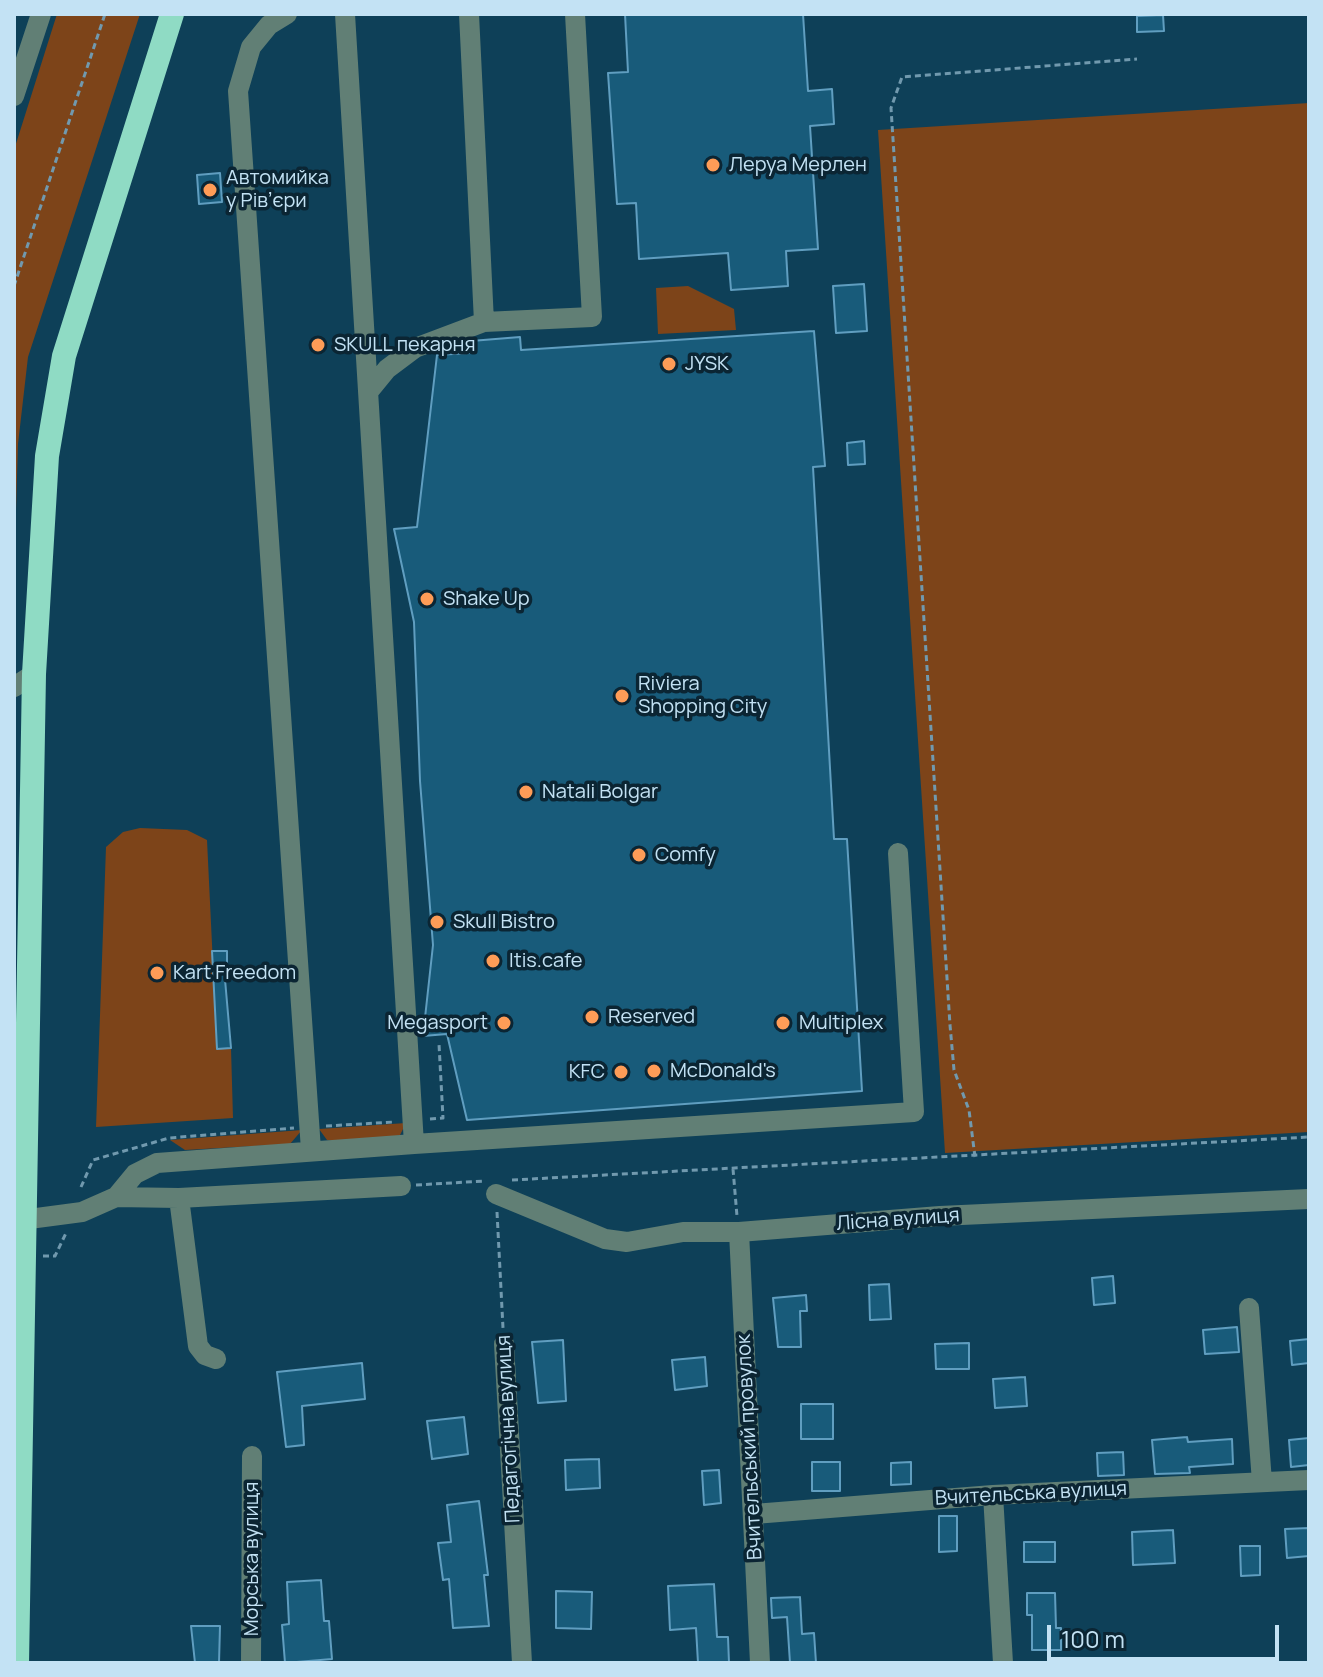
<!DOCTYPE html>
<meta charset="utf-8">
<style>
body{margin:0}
#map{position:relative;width:1323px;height:1677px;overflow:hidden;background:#0e4058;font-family:Manrope,sans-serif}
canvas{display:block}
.frame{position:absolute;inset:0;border:16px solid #c3e2f4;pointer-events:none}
.scale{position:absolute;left:1047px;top:1625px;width:232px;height:36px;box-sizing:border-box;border:4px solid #c3e2f4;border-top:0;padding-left:10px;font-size:24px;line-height:28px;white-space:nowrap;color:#c3e2f4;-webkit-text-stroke:6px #0b2533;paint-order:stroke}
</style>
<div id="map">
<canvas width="1323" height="1677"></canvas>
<div class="frame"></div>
<div class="scale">100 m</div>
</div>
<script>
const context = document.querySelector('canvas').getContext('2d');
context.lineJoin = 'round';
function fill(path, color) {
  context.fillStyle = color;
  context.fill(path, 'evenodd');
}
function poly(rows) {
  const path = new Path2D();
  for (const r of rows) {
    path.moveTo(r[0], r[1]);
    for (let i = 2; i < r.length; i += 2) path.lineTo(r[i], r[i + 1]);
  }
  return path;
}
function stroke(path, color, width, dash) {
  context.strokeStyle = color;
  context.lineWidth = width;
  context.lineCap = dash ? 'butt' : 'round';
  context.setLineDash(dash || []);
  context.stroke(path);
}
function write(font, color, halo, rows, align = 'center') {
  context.font = font + ' Manrope,sans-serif';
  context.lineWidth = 7;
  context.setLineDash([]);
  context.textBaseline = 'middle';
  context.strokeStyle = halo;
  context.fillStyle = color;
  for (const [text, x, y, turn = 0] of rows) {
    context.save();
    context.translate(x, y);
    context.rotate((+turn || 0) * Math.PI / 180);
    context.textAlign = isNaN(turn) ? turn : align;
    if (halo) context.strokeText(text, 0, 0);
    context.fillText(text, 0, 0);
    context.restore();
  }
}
const green = poly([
 [57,14,140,14,28,357,18,444,14,576,14,150],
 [1309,103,1309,1132,945,1153,878,130],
 [688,286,734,309,736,330,658,334,656,288],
 [140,828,187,830,207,840,217,1048,231,1048,233,1118,96,1127,106,847,123,832],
 [406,1123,400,1135,393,1137,335,1141,327,1140,319,1129],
 [302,1130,290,1144,185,1150,170,1140]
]);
const building = poly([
 [625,14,803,14,808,91,832,89,834,124,810,126,818,249,786,251,788,286,731,290,728,253,639,259,636,203,617,204,608,73,628,72,625,14],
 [1163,15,1164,31,1137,32,1137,16,1163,15],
 [220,173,222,202,199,204,197,175,220,173],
 [864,284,867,331,836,333,833,286,864,284],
 [814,331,825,466,813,467,834,839,847,839,862,1091,467,1120,447,1034,423,1036,433,945,420,781,414,622,394,529,417,527,437,355,469,353,471,341,520,337,521,350,814,331],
 [864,441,865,464,848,465,847,443,864,441],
 [212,951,227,951,227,968,224,968,231,1048,217,1049,212,951],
 [1113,1276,1115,1303,1094,1305,1092,1278,1113,1276],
 [889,1284,891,1319,870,1320,869,1285,889,1284],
 [806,1295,807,1311,800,1311,801,1347,778,1347,773,1298,806,1295],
 [1237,1327,1239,1352,1205,1354,1203,1330,1237,1327],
 [1309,1339,1309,1363,1292,1365,1290,1341,1309,1339],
 [563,1340,566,1401,538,1403,532,1342,563,1340],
 [969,1343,969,1369,936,1369,935,1344,969,1343],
 [705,1357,707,1386,675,1390,672,1360,705,1357],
 [362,1363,365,1399,302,1406,304,1445,286,1447,277,1372,362,1363],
 [1025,1377,1027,1406,995,1408,993,1379,1025,1377],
 [801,1404,833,1404,833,1439,801,1439,801,1404],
 [464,1417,468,1454,432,1459,427,1421,464,1417],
 [1187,1437,1188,1442,1232,1439,1233,1464,1189,1467,1190,1473,1155,1474,1152,1440,1187,1437],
 [1309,1438,1309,1465,1291,1467,1289,1440,1309,1438],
 [1123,1452,1124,1475,1098,1476,1097,1453,1123,1452],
 [599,1459,600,1488,566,1490,565,1460,599,1459],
 [812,1462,840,1462,840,1491,812,1491,812,1462],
 [911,1462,911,1484,891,1485,891,1463,911,1462],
 [719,1470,721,1503,704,1505,702,1471,719,1470],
 [479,1501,488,1575,484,1575,489,1626,453,1628,449,1579,443,1580,438,1543,451,1542,447,1505,479,1501],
 [939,1516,957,1516,957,1551,939,1552,939,1516],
 [1309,1528,1309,1556,1287,1558,1285,1529,1309,1528],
 [1173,1530,1175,1563,1133,1565,1132,1532,1173,1530],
 [1024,1542,1055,1542,1055,1562,1024,1562,1024,1542],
 [1240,1546,1260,1546,1260,1575,1241,1576,1240,1546],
 [321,1580,324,1621,329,1621,332,1659,285,1663,282,1625,289,1624,287,1582,321,1580],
 [714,1584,717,1637,728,1637,729,1663,698,1663,696,1628,670,1630,668,1586,714,1584],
 [556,1591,592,1592,591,1629,556,1628,556,1591],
 [1027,1593,1055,1593,1056,1628,1061,1628,1061,1650,1032,1650,1032,1615,1027,1615,1027,1593],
 [800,1597,802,1634,814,1633,816,1663,790,1663,787,1617,772,1618,771,1598,800,1597],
 [191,1626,220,1626,219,1663,195,1663,191,1626]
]);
const path = poly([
 [14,286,105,14],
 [430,1119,443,1118,439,1044],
 [326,1126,394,1122],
 [975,1157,969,1110,954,1070,950,1025,891,108,902,77,1137,59],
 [733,1169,737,1216],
 [512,1180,1309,1137],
 [416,1185,485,1181],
 [81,1187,93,1160,169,1138,294,1128],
 [497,1212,503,1328],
 [43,1256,55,1256,67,1231]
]);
const minor = poly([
 [287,14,269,25,251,47,238,91,311,1150],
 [469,14,484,322],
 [14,96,41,14],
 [369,391,387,369,415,348,484,322,592,317,575,14],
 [14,687,34,674],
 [414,1144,914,1112,898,853],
 [496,1194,605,1239,627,1242,683,1232,739,1232,940,1216,1309,1199],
 [116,1197,179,1198,401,1186],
 [179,1198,198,1346,205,1355,216,1359],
 [14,1221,82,1212,116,1197,135,1174,157,1163,414,1144,345,14],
 [739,1232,760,1663],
 [1249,1308,1262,1482],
 [504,1344,522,1663],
 [993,1495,1003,1663],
 [754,1514,993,1495,1309,1480],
 [251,1663,252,1456]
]);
const highway = poly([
 [17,1663,34,674,47,456,64,356,172,14]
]);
const markers = [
 [713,165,8,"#fe9c57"],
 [210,190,8,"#fe9c57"],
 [318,345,8,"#fe9c57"],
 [669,364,8,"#fe9c57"],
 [427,599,8,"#fe9c57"],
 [622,696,8,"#fe9c57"],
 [526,792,8,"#fe9c57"],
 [639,855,8,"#fe9c57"],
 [437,922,8,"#fe9c57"],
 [493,961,8,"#fe9c57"],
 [157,973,8,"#fe9c57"],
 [592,1017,8,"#fe9c57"],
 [504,1023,8,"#fe9c57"],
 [783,1023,8,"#fe9c57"],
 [654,1071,8,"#fe9c57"],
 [621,1072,8,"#fe9c57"]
];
const poiNames = [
 ["Леруа Мерлен",729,165],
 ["Автомийка",226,178],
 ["у Рівʼєри",226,201],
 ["SKULL пекарня",334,345],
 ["JYSK",685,364],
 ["Shake Up",443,599],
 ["Riviera",638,684],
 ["Shopping City",638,707],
 ["Natali Bolgar",542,792],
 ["Comfy",655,855],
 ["Skull Bistro",453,922],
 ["Itis.cafe",509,961],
 ["Kart Freedom",173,973],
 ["Reserved",608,1017],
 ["Megasport",488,1023,"right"],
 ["Multiplex",799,1023],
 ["McDonald's",670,1071],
 ["KFC",605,1072,"right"]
];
const streetNames = [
 ["Лісна вулиця",898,1220,-4],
 ["Педагогічна вулиця",509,1429,-93],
 ["Вчительський провулок",750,1447,-93],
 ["Вчительська вулиця",1031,1494,-3],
 ["Морська вулиця",252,1559,-90]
];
fill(green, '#7d4419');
fill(building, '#185b7a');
stroke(building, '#609ec0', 2);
stroke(path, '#7199ae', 3, [6, 4]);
stroke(minor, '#617f75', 20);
stroke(highway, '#8fdbc4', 24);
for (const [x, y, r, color] of markers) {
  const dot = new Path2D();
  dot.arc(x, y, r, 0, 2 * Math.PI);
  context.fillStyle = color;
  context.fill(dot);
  stroke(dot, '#0b2533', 3);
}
write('20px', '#c3e2f4', '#0b2533', poiNames, 'left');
write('20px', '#c3e2f4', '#0b2533', streetNames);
</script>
